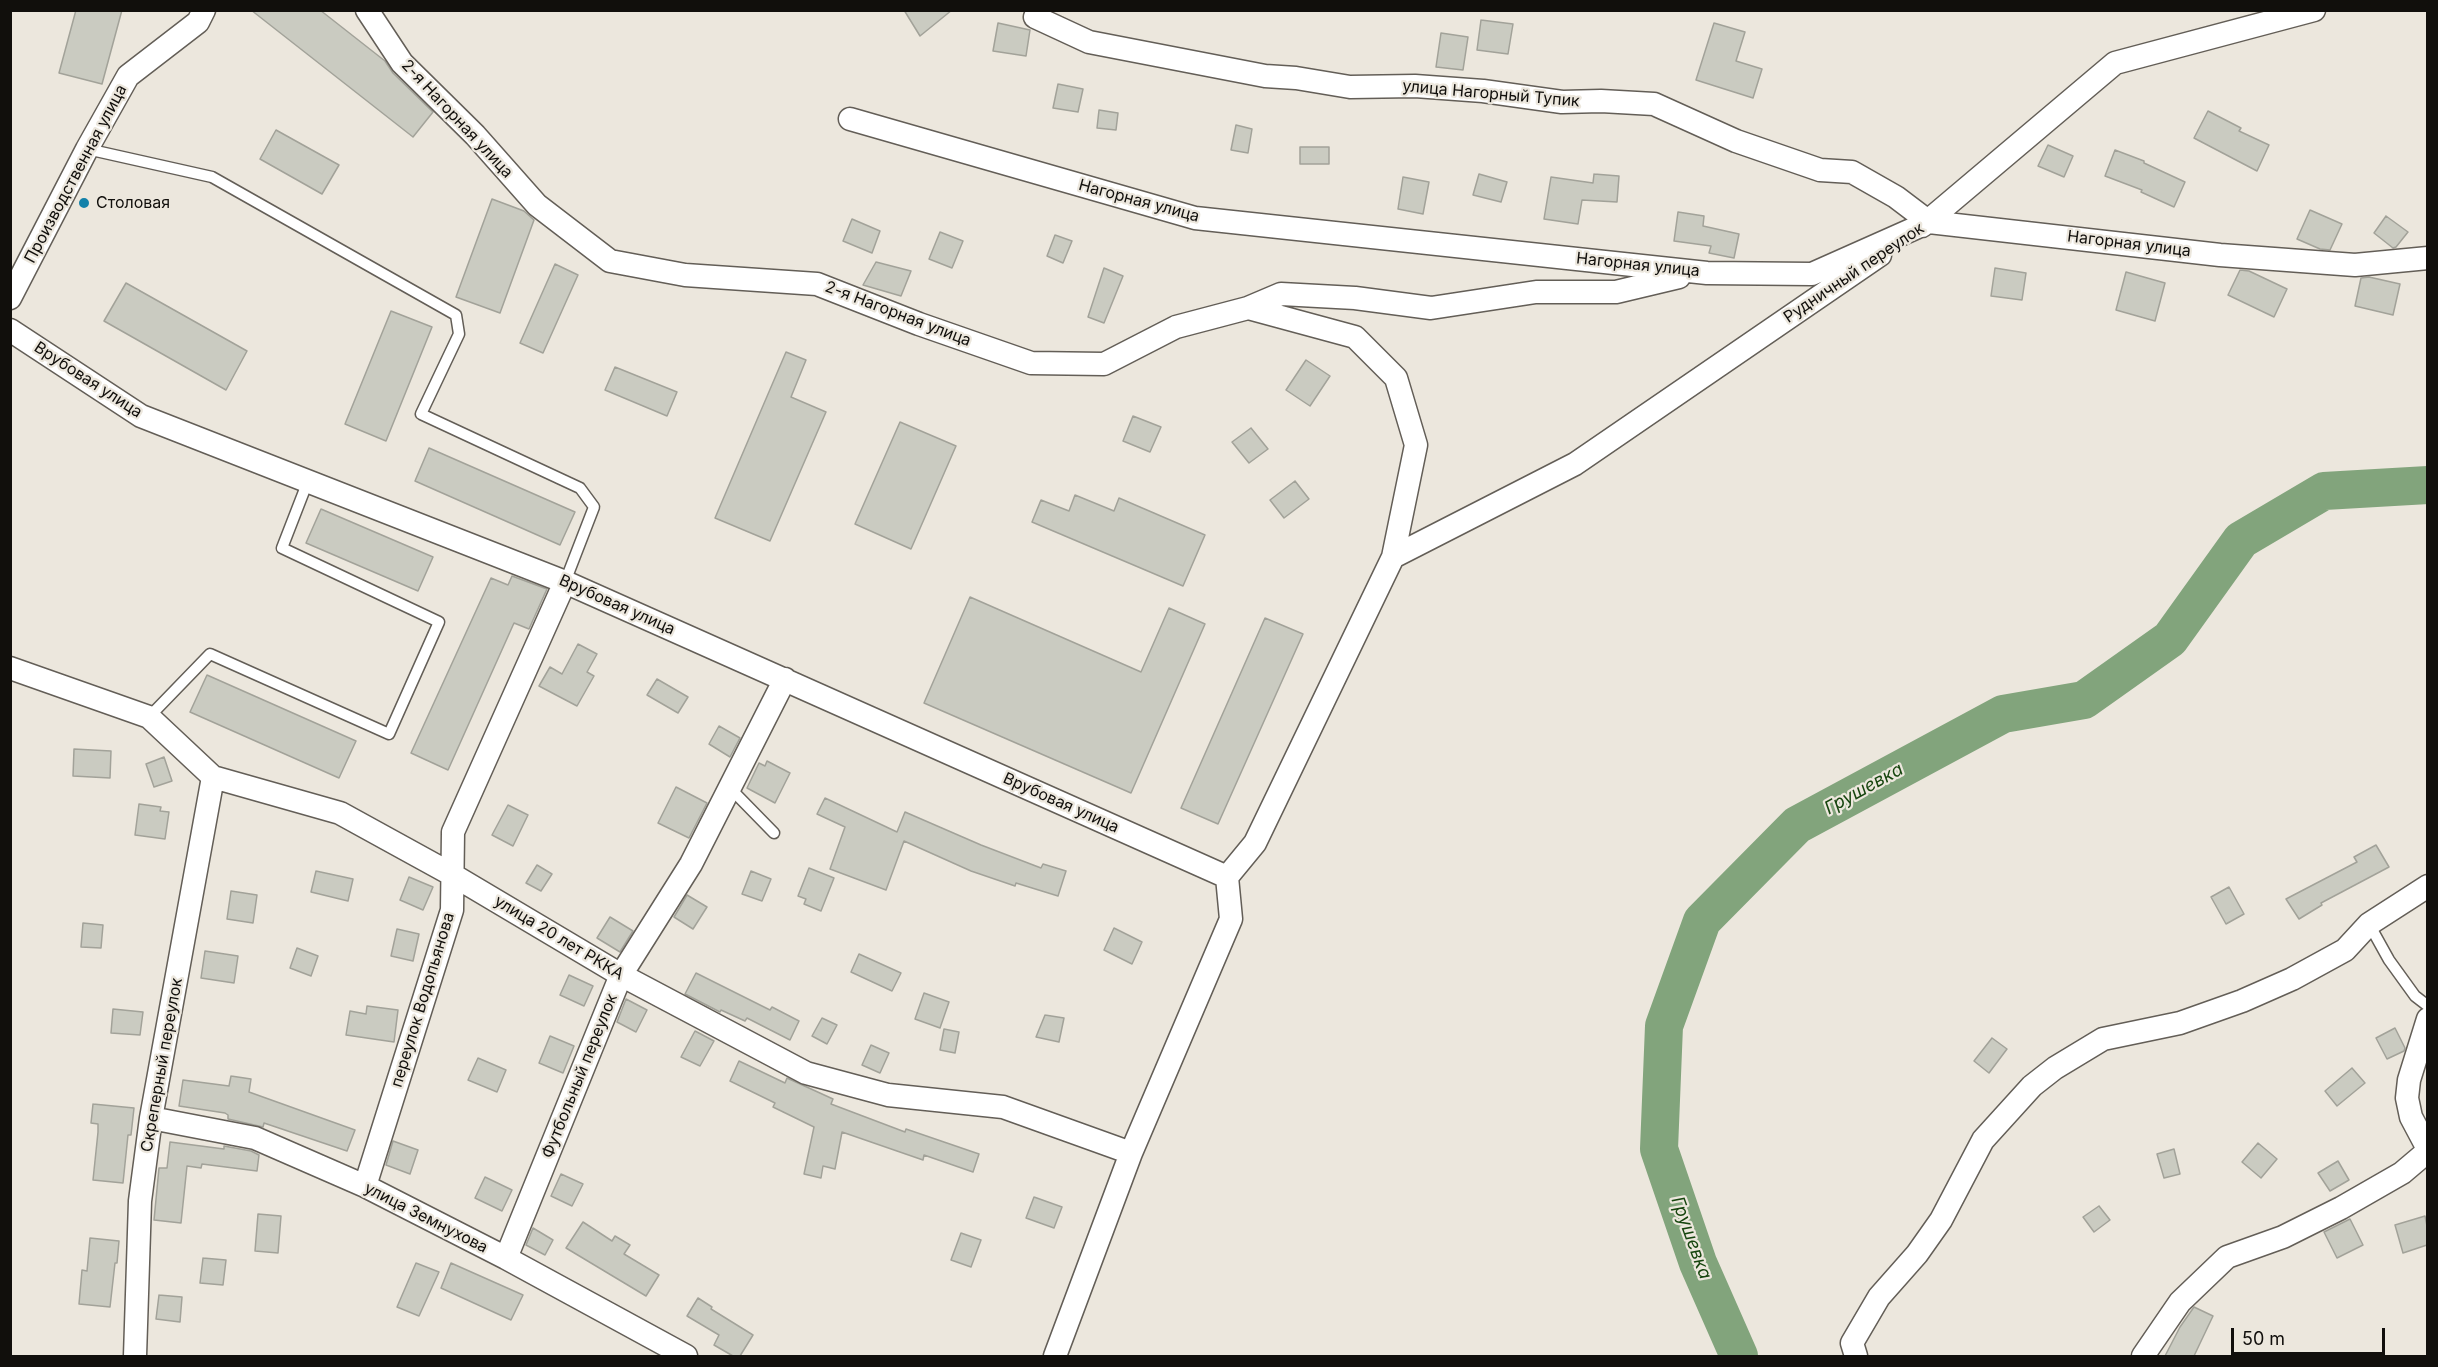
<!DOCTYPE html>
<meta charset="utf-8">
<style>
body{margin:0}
#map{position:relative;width:2438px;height:1367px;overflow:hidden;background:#ece7dd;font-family:Inter,sans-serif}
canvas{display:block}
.frame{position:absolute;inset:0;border:12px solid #110f0c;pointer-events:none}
.scale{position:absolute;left:2231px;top:1328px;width:154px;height:27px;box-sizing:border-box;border:3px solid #110f0c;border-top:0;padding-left:8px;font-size:18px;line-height:21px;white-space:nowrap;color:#110f0c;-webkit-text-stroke:4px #ece7dd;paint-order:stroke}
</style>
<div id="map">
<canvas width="2438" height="1367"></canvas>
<div class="frame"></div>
<div class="scale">50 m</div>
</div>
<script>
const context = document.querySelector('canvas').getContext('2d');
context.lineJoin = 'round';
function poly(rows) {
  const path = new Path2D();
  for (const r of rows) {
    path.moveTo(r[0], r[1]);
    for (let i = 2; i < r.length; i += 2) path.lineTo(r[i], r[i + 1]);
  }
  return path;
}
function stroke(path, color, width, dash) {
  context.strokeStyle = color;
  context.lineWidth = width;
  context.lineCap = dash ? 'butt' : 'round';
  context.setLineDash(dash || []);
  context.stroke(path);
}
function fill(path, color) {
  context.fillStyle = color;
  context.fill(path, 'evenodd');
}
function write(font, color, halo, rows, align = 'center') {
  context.font = font + ' Inter,sans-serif';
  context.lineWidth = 4.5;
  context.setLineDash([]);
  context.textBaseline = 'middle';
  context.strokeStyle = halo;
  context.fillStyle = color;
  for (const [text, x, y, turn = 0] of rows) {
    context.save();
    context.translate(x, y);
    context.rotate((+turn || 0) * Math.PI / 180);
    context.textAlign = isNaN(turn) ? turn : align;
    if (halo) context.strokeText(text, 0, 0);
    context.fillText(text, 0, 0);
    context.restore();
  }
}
const river = poly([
 [1739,1356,1698,1263,1659,1149,1664,1026,1702,921,1797,825,2003,714,2084,700,2170,639,2241,540,2324,491,2428,485]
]);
const building = poly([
 [76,10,122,10,102,84,59,73,76,10],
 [251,10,320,10,385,61,393,73,433,112,413,137,251,10],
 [904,10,952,10,920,36,904,10],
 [1481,20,1513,24,1508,54,1477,50,1481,20],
 [998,23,1030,30,1026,56,993,51,998,23],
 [1714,23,1745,32,1736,61,1762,69,1753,98,1696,80,1714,23],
 [1441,33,1468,37,1463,70,1436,67,1441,33],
 [1058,84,1083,89,1078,112,1053,108,1058,84],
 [1099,110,1118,113,1116,130,1097,128,1099,110],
 [2208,111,2241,128,2239,131,2269,145,2257,171,2194,138,2208,111],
 [1236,125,1252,129,1248,153,1231,150,1236,125],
 [276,130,339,165,322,194,260,159,276,130],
 [2048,145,2073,156,2064,177,2038,166,2048,145],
 [1300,147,1329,147,1329,164,1300,164,1300,147],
 [2115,150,2144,161,2144,163,2185,182,2174,207,2141,192,2142,190,2105,176,2115,150],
 [1479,174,1507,182,1501,202,1473,195,1479,174],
 [1594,174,1619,176,1617,202,1582,200,1578,224,1544,219,1551,177,1593,183,1594,174],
 [1403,177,1429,182,1423,214,1398,209,1403,177],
 [492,199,524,211,534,220,500,313,456,297,492,199],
 [2310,210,2342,224,2330,250,2320,249,2297,239,2310,210],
 [1678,212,1704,216,1703,226,1739,234,1734,258,1709,253,1711,246,1674,241,1678,212],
 [2386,216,2408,232,2396,247,2393,248,2374,233,2386,216],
 [852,219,880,231,872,253,843,241,852,219],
 [940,232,963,241,952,268,929,259,940,232],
 [1055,235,1072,241,1063,263,1047,256,1055,235],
 [876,262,911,271,901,296,863,285,876,262],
 [555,264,578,275,543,353,520,343,555,264],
 [1104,268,1123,276,1104,323,1088,317,1104,268],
 [1995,268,2026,273,2022,300,1991,296,1995,268],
 [2240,270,2249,271,2287,289,2274,317,2228,295,2240,270],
 [2126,272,2165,283,2155,321,2116,310,2126,272],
 [2369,277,2400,284,2393,315,2355,306,2361,278,2369,277],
 [126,283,247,351,226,390,104,321,126,283],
 [391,311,432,327,386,441,345,424,391,311],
 [786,352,806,360,791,397,826,412,770,541,715,518,786,352],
 [1306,360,1330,376,1310,406,1286,390,1306,360],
 [615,367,677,392,667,416,605,390,615,367],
 [1133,416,1161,427,1150,452,1123,441,1133,416],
 [900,422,956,446,911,549,855,524,900,422],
 [1251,428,1268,449,1249,463,1232,442,1251,428],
 [429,448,575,512,560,545,415,481,429,448],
 [1295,481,1309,499,1284,518,1270,500,1295,481],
 [1075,495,1114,511,1119,498,1205,535,1183,586,1032,522,1041,500,1069,511,1075,495],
 [321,509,433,557,418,591,306,543,321,509],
 [512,576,547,589,529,629,514,623,448,770,411,753,491,578,508,585,512,576],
 [970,597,1141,672,1169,608,1205,624,1131,793,924,703,970,597],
 [1265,618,1303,634,1218,824,1181,808,1265,618],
 [578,644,597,654,587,672,594,676,577,706,539,686,550,667,562,674,578,644],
 [207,675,356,741,339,778,190,712,207,675],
 [657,679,688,697,678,713,647,695,657,679],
 [719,726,740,738,730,757,709,744,719,726],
 [74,749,111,751,110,778,73,776,74,749],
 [164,757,172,781,154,787,146,764,164,757],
 [767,761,790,773,775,803,747,788,759,763,765,766,767,761],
 [676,787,707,803,689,838,658,823,676,787],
 [825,798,897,832,905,812,981,845,1041,868,1043,864,1066,871,1058,896,1016,883,1015,886,971,871,904,841,886,890,830,869,845,827,817,814,825,798],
 [139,804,161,807,160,811,169,812,165,839,135,835,139,804],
 [508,805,528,815,513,846,492,835,508,805],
 [2376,845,2389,867,2321,903,2322,905,2299,919,2286,899,2357,862,2354,857,2376,845],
 [537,865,552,874,541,891,526,883,537,865],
 [809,868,834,878,821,911,804,904,806,899,798,896,809,868],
 [316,871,353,879,348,901,311,892,316,871],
 [751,871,771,879,762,901,742,894,751,871],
 [409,877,433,887,423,910,400,900,409,877],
 [2229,887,2244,914,2226,924,2211,897,2229,887],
 [231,891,257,895,253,923,227,919,231,891],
 [687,895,707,907,693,929,674,917,687,895],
 [610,917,633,931,620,952,597,938,610,917],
 [83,923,103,925,101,948,81,947,83,923],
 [1114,928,1142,942,1132,964,1104,950,1114,928],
 [397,929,419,934,413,961,391,956,397,929],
 [297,948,318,956,311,976,290,968,297,948],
 [205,951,238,956,234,983,201,978,205,951],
 [859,954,901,973,892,991,851,972,859,954],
 [696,973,770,1010,772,1007,799,1021,790,1040,747,1018,745,1021,721,1010,720,1012,685,994,696,973],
 [569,975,593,986,584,1006,560,995,569,975],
 [924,993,949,1002,940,1028,915,1019,924,993],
 [626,999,647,1010,636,1032,617,1022,626,999],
 [367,1006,398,1010,394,1042,346,1035,350,1011,366,1014,367,1006],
 [113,1009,143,1012,140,1035,111,1033,113,1009],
 [1045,1015,1064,1018,1059,1042,1036,1037,1045,1015],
 [822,1018,837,1025,827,1044,812,1036,822,1018],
 [2395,1028,2405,1048,2404,1051,2387,1059,2376,1038,2395,1028],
 [944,1029,959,1032,955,1053,940,1050,944,1029],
 [695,1031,714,1041,700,1066,681,1057,695,1031],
 [550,1036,574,1046,563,1073,539,1063,550,1036],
 [1992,1038,2007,1049,1989,1073,1974,1061,1992,1038],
 [871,1045,889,1053,880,1073,862,1065,871,1045],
 [478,1058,506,1070,497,1092,468,1080,478,1058],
 [739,1061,785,1083,787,1078,833,1099,831,1104,905,1132,906,1129,979,1154,973,1172,924,1155,923,1160,842,1132,835,1169,823,1166,821,1178,804,1174,814,1127,773,1107,775,1103,730,1081,739,1061],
 [2352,1068,2365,1083,2337,1106,2325,1091,2352,1068],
 [231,1076,251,1079,249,1092,355,1130,347,1151,264,1123,263,1127,228,1119,228,1115,225,1113,179,1106,183,1080,229,1086,231,1076],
 [93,1104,134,1108,131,1135,128,1135,123,1183,93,1180,98,1132,98,1124,91,1123,93,1104],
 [393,1141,418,1150,410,1174,386,1165,393,1141],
 [170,1142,224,1149,224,1146,251,1151,259,1155,257,1171,202,1164,201,1168,187,1166,181,1223,154,1220,159,1168,167,1168,170,1142],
 [2258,1143,2277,1159,2261,1178,2242,1162,2258,1143],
 [2174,1149,2180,1174,2164,1178,2157,1154,2174,1149],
 [2338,1161,2349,1180,2330,1191,2318,1173,2338,1161],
 [561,1174,583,1184,572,1206,551,1196,561,1174],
 [485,1177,512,1190,502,1211,475,1198,485,1177],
 [1034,1197,1062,1207,1054,1228,1026,1218,1034,1197],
 [2099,1206,2110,1220,2094,1232,2083,1217,2099,1206],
 [258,1214,281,1216,278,1253,255,1251,258,1214],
 [2425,1216,2427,1226,2427,1245,2403,1253,2395,1225,2425,1216],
 [2350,1219,2363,1245,2337,1258,2324,1232,2350,1219],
 [583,1222,612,1241,615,1236,630,1245,624,1254,659,1275,646,1296,566,1248,583,1222],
 [533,1228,553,1240,545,1255,526,1245,533,1228],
 [961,1233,981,1240,971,1267,951,1260,961,1233],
 [90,1238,119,1241,117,1263,115,1263,110,1307,79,1304,82,1270,87,1271,90,1238],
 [203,1258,226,1260,223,1285,200,1283,203,1258],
 [416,1263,439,1272,419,1316,397,1307,416,1263],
 [451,1263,523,1295,511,1320,441,1288,451,1263],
 [159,1295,182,1297,180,1322,156,1319,159,1295],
 [698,1298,712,1307,711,1309,753,1335,740,1356,733,1356,714,1345,719,1335,687,1316,698,1298],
 [2194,1307,2213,1316,2194,1356,2165,1356,2180,1327,2194,1307]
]);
const lane = poly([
 [87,149,212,177,456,315,459,334,421,414,580,488,594,507,565,582],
 [149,717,210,654,389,734,439,622,282,548,308,481],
 [730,788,774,833],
 [2369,924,2389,960,2415,996,2428,1006]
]);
const street = poly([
 [367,10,402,63,475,135,537,205,610,261,685,275,817,284,919,324,1031,363,1104,364,1176,327,1248,308,1355,337,1396,378,1416,445,1393,557,1255,843,1227,877,1231,919,1131,1153,1055,1356],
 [1035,17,1089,42,1265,76,1296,78,1350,87,1415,86,1483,91,1562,102,1601,101,1654,104,1736,141,1820,170,1852,172,1896,197,1929,222],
 [850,119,1195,218,1707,273,1812,274,1929,222,2220,255,2355,265,2428,258],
 [1922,226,2115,63,2314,10],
 [10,298,87,149,128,76,198,22,204,10],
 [1248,308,1281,294,1355,298,1431,308,1536,292,1616,292,1679,277],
 [10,330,141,416,565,582,1227,877],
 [1393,557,1575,464,1880,255],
 [10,668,149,717,213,777,340,813,451,874,621,975,806,1073,888,1095,1003,1107,1131,1153],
 [2428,1019,2409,1080,2407,1098,2411,1117,2428,1149],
 [151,1118,255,1138,365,1186,506,1258,686,1356],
 [365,1186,452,910,453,832,565,582],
 [506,1258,621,975,691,864,785,679],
 [135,1356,140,1201,151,1118,213,777],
 [1856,1356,1852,1343,1879,1297,1917,1254,1941,1220,1983,1140,2032,1086,2055,1068,2103,1039,2180,1023,2242,1001,2292,979,2345,950,2369,924,2428,886],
 [2143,1356,2180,1302,2227,1257,2283,1237,2341,1208,2402,1173,2428,1151]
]);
const markers = [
 [84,203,6,"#1381a9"]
];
const streetNames = [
 ["улица Нагорный Тупик",1491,94,5],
 ["2-я Нагорная улица",457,119,47],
 ["Производственная улица",76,174,-62],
 ["Нагорная улица",1139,201,15],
 ["Нагорная улица",2129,244,7],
 ["Нагорная улица",1638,265,6],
 ["Рудничный переулок",1854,273,-34],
 ["2-я Нагорная улица",898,314,21],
 ["Врубовая улица",88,380,33],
 ["Врубовая улица",617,605,24],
 ["Врубовая улица",1061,803,24],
 ["улица 20 лет РККА",559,938,31],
 ["переулок Водопьянова",423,1000,-73],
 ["Скреперный переулок",162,1065,-80],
 ["Футбольный переулок",580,1076,-68],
 ["улица Земнухова",426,1218,27]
];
const poiNames = [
 ["Столовая",96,203]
];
const waterNames = [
 ["Грушевка",1864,789,-29],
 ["Грушевка",1691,1238,70]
];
stroke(river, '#82a47c', 38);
fill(building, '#cacbc1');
stroke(building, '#a2a299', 1.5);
stroke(lane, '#635e57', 13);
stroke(street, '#635e57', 25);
stroke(lane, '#fff', 10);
stroke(street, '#fff', 22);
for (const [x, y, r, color] of markers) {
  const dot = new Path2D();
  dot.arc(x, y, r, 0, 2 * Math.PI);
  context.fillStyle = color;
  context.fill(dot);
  stroke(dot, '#ece7dd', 2);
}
write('16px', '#110f0c', '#ece7dd', streetNames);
write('16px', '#110f0c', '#ece7dd', poiNames, 'left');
write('italic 18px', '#16450e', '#ece7dd', waterNames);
</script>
